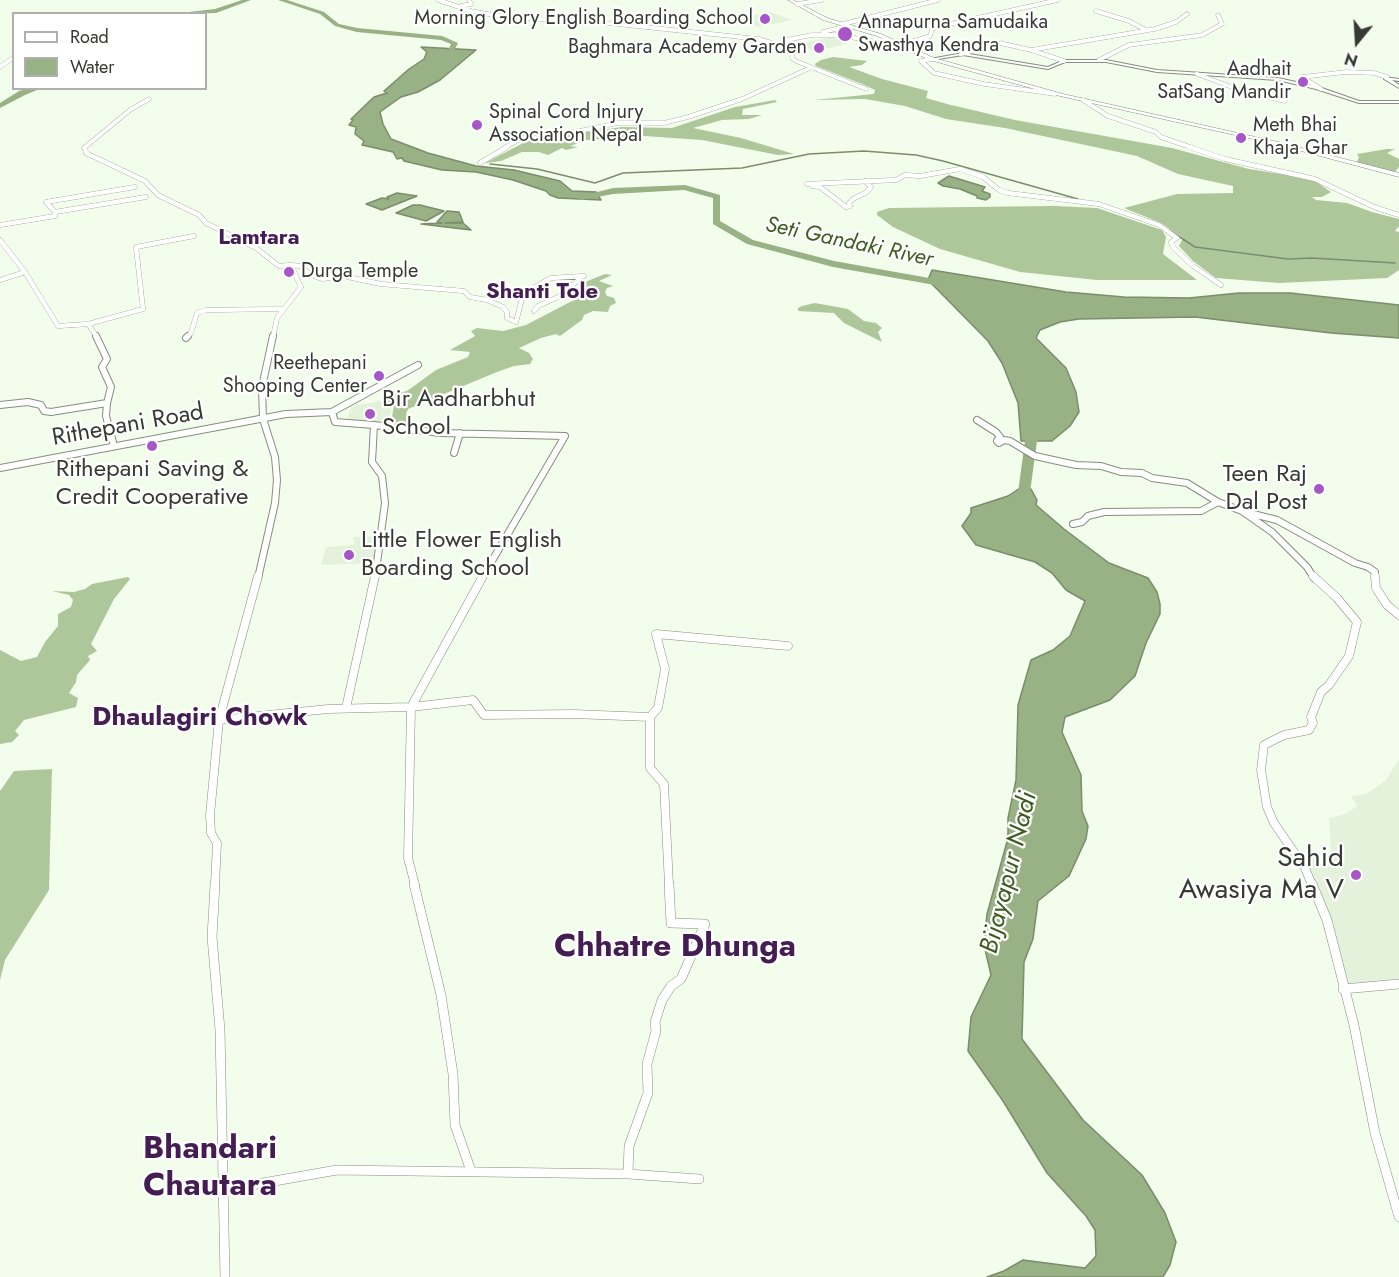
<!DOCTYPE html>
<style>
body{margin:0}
#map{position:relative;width:1399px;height:1277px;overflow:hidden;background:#f3fdeb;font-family:Jost,sans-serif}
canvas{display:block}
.legend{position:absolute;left:12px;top:12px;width:195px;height:78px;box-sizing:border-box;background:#fff;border:2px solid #afb0ad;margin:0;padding:8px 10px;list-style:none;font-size:18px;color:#363a33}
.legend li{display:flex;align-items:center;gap:12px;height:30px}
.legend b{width:30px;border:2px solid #afb0ad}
.north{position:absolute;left:1327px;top:12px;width:60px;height:60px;-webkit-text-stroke:4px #fff;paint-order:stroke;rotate:198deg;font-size:16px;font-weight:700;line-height:24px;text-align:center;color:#363a33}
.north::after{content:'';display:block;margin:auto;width:21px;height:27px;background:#363a33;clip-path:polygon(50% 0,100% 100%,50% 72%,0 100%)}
</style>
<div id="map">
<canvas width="1399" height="1277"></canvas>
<ul class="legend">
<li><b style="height:8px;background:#fff"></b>Road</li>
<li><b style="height:16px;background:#98b185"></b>Water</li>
</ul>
<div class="north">N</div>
</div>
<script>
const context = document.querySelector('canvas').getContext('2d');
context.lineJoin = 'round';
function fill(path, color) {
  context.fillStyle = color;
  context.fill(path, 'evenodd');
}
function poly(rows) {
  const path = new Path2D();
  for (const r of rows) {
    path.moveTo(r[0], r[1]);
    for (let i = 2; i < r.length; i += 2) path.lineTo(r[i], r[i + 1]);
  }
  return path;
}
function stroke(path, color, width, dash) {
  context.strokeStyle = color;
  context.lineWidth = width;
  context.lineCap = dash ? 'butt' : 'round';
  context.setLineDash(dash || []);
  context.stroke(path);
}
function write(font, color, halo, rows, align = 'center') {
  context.font = font + ' Jost,sans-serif';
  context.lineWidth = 4.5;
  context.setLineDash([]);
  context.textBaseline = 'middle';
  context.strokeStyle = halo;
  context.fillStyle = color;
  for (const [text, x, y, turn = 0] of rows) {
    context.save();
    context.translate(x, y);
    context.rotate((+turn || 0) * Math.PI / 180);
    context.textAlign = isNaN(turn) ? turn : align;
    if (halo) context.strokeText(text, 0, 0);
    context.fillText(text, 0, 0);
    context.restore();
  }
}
const built = poly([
 [770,12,792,20,759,27,737,19],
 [830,37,849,43,815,52,799,44],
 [383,400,392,405,389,423,346,421,351,407],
 [378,536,373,563,321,565,326,547,354,545,353,537],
 [1399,759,1399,981,1347,984,1334,928,1305,859,1308,854,1323,858,1331,852,1329,818,1346,814,1357,806,1351,796,1366,794,1385,781]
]);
const forest = poly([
 [833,57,867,61,862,65,849,67,882,79,928,91,926,98,947,104,1015,120,1172,148,1249,169,1312,179,1331,192,1322,197,1312,197,1316,200,1347,203,1372,212,1399,219,1399,226,1395,231,1399,232,1399,270,1387,278,1279,283,1216,278,1193,261,1179,246,1183,238,1161,223,1124,208,1177,194,1233,193,1233,186,1178,174,1137,156,1005,128,946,119,905,106,865,99,814,100,874,94,875,90,862,84,816,66,815,64,821,60],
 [775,100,777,102,743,109,742,115,762,115,749,119,722,120,693,128,741,138,794,154,778,155,702,140,644,136,587,140,570,146,578,147,566,150,562,148,548,155,539,152,522,152,501,161,485,163,529,140,622,127,672,128,735,107],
 [1387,149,1395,149,1387,153,1399,159,1399,167,1395,172,1357,162,1359,157,1357,154],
 [1055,206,1097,208,1162,230,1166,237,1163,254,1197,280,1097,280,1020,272,940,249,893,227,877,215,877,212,889,208],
 [605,274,612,275,599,281,613,286,607,288,605,292,607,296,614,298,616,303,610,306,608,312,593,311,584,315,582,320,560,336,556,334,541,338,519,348,529,353,533,359,530,364,514,366,497,372,408,409,406,414,410,416,407,424,391,423,394,405,384,400,386,396,407,391,436,370,468,357,470,352,450,350,475,336,471,331,477,328,503,331,526,325,574,300,584,291,578,290,585,286,585,282],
 [815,303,848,309,864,321,876,323,882,328,878,332,882,342,844,323,834,313,798,311,798,308,802,306],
 [128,577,130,579,114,599,91,644,97,651,88,656,90,660,77,675,76,682,69,693,78,698,76,707,24,720,15,731,19,735,12,742,0,744,0,650,21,661,37,657,45,642,58,626,58,614,71,607,73,600,69,595,52,591,74,592,85,589,92,584],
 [52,769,49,890,5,960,0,980,0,791,14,771]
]);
const water = poly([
 [421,47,476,50,440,80,418,92,401,97,380,112,383,124,391,139,428,153,476,166,514,170,560,181,572,191,596,192,601,200,558,198,550,195,546,191,513,180,476,172,442,170,404,161,402,158,397,159,393,152,362,145,364,141,355,134,356,127,349,125,353,120,351,119,374,97,387,93,384,91,409,69,424,59,427,52,421,47],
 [949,176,985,187,982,191,990,194,990,197,986,200,977,198,977,196,960,189,943,186,938,183,949,176],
 [397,193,417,196,382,210,366,204,382,198,389,199,387,197,397,193],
 [413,205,420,205,444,211,426,221,396,213,413,205],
 [447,211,459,212,463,222,445,223,463,223,471,230,421,224,442,223,437,222,447,211],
 [932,270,1066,292,1124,297,1189,298,1239,293,1290,293,1399,305,1399,338,1331,333,1195,317,1079,319,1060,322,1040,330,1036,338,1066,368,1076,392,1079,412,1070,426,1052,441,1021,441,1018,403,1002,363,988,341,928,280,932,270],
 [1020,488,1031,489,1037,500,1036,505,1064,529,1109,563,1148,578,1157,592,1160,604,1160,614,1146,643,1135,676,1110,700,1065,717,1062,732,1081,775,1082,811,1088,826,1086,839,1069,876,1038,901,1033,939,1024,962,1022,1039,1083,1120,1142,1175,1165,1213,1176,1242,1170,1265,1163,1277,987,1277,1004,1271,1023,1260,1085,1268,1096,1256,1095,1230,1086,1216,1047,1173,1003,1101,968,1051,971,1017,991,975,984,945,987,914,1008,838,1008,818,1016,780,1018,705,1031,660,1053,650,1070,636,1085,601,1066,590,1052,573,1035,562,976,545,962,526,971,513,971,508,1008,496,1020,488]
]);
const stream = poly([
 [490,164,537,169,595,183,623,173,742,168,809,154,864,151,916,155,943,161,1078,199],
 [1169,230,1195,247,1288,259,1312,258,1395,263]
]);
const river = poly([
 [242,0,251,0,216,13,171,14,215,9,242,0],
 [278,0,287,0,324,12,339,24,357,28,442,36,458,43,453,53,440,62,437,60,448,51,451,44,441,40,357,32,335,26,320,14,278,0],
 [30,88,42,88,25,95,0,108,0,103,19,91,30,88],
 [685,185,720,195,720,221,753,240,834,261,946,281,951,284,946,287,833,267,747,244,713,224,713,198,684,190,613,194,581,200,577,197,613,188,685,185],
 [1040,424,1046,427,1037,441,1028,507,1022,511,1016,507,1025,441,1036,425,1040,424]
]);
const minorFar4 = poly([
 [438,0,471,11,505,17,607,23,759,39,794,50],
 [797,4,822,0],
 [461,6,471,4,469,0],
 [1096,11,1129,21,1146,30],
 [843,24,938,0],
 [823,32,847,26],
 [901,45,930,36,932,29,941,26,1058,0],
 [961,54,1000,43,1031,50],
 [932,59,921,61,934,73,984,84,1055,94],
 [1099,60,1129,45,1202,35,1222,24,1218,15],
 [1064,61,1031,50,1155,29,1176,22,1187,14],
 [0,67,14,57],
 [1197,74,1245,92,1285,101],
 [866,89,796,61,792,58,793,47,786,40,812,35,839,35,909,48],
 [1321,89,1302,77,1346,72,1374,73,1387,77],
 [1083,100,1108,116,1156,132,1161,137,1193,148],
 [84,148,130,110,149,99],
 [504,148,522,138,555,136,618,123,664,123,688,117,742,99,810,68]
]);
const minorFar3 = poly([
 [85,147,86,153,145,181,158,195,199,215,206,223,256,248,279,266,291,265,301,287,277,318,273,337],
 [1189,147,1225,159,1315,179,1374,207,1399,215],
 [480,163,507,147],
 [807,184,896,180,905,175,920,176,960,169,983,177,999,190,1008,193,1099,204,1159,225,1177,238,1171,242,1172,246,1193,266,1221,285],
 [812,186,820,187,846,207,850,206,849,203,853,199,867,192,871,187,865,181],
 [55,212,46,202,135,187],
 [0,225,55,216,55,212,146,197],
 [0,240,25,272,58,326,88,324,97,337],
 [291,265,300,266,311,275,322,279,343,276,381,284,464,291,470,297,487,300,503,307,507,312,507,318,516,322,522,299,535,287,551,278,584,276],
 [0,280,25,272],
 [534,311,538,306,558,297,582,277],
 [88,324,143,309,136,247,194,236],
 [187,337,191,333,197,313,206,310,283,309]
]);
const minorFar2 = poly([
 [96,336,107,359,102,367,111,387,107,403],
 [186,338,188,336],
 [0,405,28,402,41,405,44,411,51,412,107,403,106,416,114,446],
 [332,412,418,365],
 [977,420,996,432,1000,437,997,441,999,443,1004,440,1010,441,1035,456,1076,465,1101,466,1121,472,1142,473,1152,478,1187,483,1218,502],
 [374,425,440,433,565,436,482,578],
 [454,453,460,433],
 [0,468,286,414,332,412,335,422,374,425,372,462,382,476,385,503,375,578],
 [1249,513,1277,520,1355,563,1368,567,1375,572,1375,578],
 [1073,524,1082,522,1088,516,1104,512,1201,511,1218,502,1242,511,1272,532,1307,567,1314,578],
 [258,578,275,503,277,480,275,457,263,419,262,387,273,336]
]);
const minorFar1 = poly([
 [1375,576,1376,588,1387,605,1399,615],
 [411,707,483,576],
 [411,707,473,700,484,715,573,714,650,717,650,768,664,784,669,885],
 [346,708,375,576],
 [650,717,658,708,665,669,656,634,788,646],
 [219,720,328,709,411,707,408,858,415,885],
 [215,885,217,843,211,833,210,815,219,720,258,576],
 [1312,885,1305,868,1274,823,1267,807,1261,770,1264,745,1284,735,1309,730,1313,723,1311,717,1321,692,1329,685,1349,656,1357,622,1337,598,1313,576]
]);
const minor = poly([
 [215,884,212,937,220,1030,225,1277],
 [414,884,441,995,453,1074,455,1125,471,1171],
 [1312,884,1327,920,1354,1025,1375,1133,1399,1217],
 [1343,989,1399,984],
 [628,1174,629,1146,648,1093,647,1064,656,1031,655,1022,662,1000,671,986,681,979,705,924,671,923,669,884],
 [223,1190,337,1170,628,1174,699,1179]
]);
const tertiary = poly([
 [963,53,1048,67,1064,60,1106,60,1157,70,1278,78,1319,87,1359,101,1399,101,1399,103,1359,103,1316,89,1278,80,1157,72,1106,62,1065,62,1048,69,963,55,932,60,930,59,963,53],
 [1384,77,1399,79,1399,81,1392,80,1399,85,1399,88,1384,79,1384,77]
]);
const secondary = poly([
 [788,0,793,0,827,18,881,34,934,58,1063,94,1278,142,1399,173,1399,177,1275,144,1060,96,930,60,877,36,823,20,788,0]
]);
const markers = [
 [765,19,6,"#a656c7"],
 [845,34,8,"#a656c7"],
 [819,48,6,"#a656c7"],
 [1303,82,6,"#a656c7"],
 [477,125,6,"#a656c7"],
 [1241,138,6,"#a656c7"],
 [289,272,6,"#a656c7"],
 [379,376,6,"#a656c7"],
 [370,414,6,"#a656c7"],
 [152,446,6,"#a656c7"],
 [1319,489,6,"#a656c7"],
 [349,555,6,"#a656c7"],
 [1356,875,6,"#a656c7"]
];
const farPoinames = [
 ["Morning Glory English Boarding School",753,19],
 ["Annapurna Samudaika",858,23,"left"],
 ["Swasthya Kendra",858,46,"left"],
 ["Baghmara Academy Garden",807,48],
 ["Aadhait",1291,70],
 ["SatSang Mandir",1291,93],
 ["Spinal Cord Injury",489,113,"left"],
 ["Association Nepal",489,136,"left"],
 ["Meth Bhai",1253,126,"left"],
 ["Khaja Ghar",1253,149,"left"],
 ["Durga Temple",301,272,"left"],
 ["Reethepani",367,364],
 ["Shooping Center",367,387]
];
const farNeighbourhoodnames = [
 ["Lamtara",259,239],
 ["Shanti Tole",542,293]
];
const farWaternames = [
 ["Seti Gandaki River",849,243,12]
];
const poiNames = [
 ["Bir Aadharbhut",382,400],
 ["School",382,428],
 ["Rithepani Saving &",152,470,"center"],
 ["Credit Cooperative",152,498,"center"],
 ["Teen Raj",1307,475,"right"],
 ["Dal Post",1307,503,"right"],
 ["Little Flower English",361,541],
 ["Boarding School",361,569]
];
const streetNames = [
 ["Rithepani Road",128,426,-10]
];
const neighbourhoodNames = [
 ["Dhaulagiri Chowk",200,719]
];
const waterNames = [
 ["Bijayapur Nadi",1010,873,-76]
];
const nearPoinames = [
 ["Sahid",1344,859],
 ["Awasiya Ma V",1344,891]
];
const nearNeighbourhoodnames = [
 ["Chhatre Dhunga",675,948],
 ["Bhandari",210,1150],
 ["Chautara",210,1187]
];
fill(built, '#e4f2db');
fill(forest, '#adc79a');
fill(water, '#98b185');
stroke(water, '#7b8d6c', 1.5);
stroke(stream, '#7b8d6c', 1.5);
fill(river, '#98b185');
stroke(minorFar4, '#858e7f', 4.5);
stroke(minorFar3, '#858e7f', 5);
stroke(minorFar2, '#858e7f', 8);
stroke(minorFar1, '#858e7f', 9);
stroke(minor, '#858e7f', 10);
stroke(tertiary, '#858e7f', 2);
stroke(secondary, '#858e7f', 1);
stroke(minorFar4, '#fff', 4);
stroke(minorFar3, '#fff', 4.5);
stroke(minorFar2, '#fff', 6);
stroke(minorFar1, '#fff', 8);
stroke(minor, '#fff', 9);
fill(tertiary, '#fff');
fill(secondary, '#fff');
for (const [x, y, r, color] of markers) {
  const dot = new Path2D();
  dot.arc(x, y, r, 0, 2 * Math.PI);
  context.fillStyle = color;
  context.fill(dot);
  stroke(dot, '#fff', 2);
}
write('20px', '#363a33', '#fff', farPoinames, 'right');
write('bold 22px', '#441d53', '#fff', farNeighbourhoodnames);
write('italic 22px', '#3d5d1e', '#fff', farWaternames);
write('24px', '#363a33', '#fff', poiNames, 'left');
write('24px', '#363a33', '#fff', streetNames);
write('bold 26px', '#441d53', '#fff', neighbourhoodNames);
write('italic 26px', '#3d5d1e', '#fff', waterNames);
write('28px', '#363a33', '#fff', nearPoinames, 'right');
write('bold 32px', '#441d53', '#fff', nearNeighbourhoodnames);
</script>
